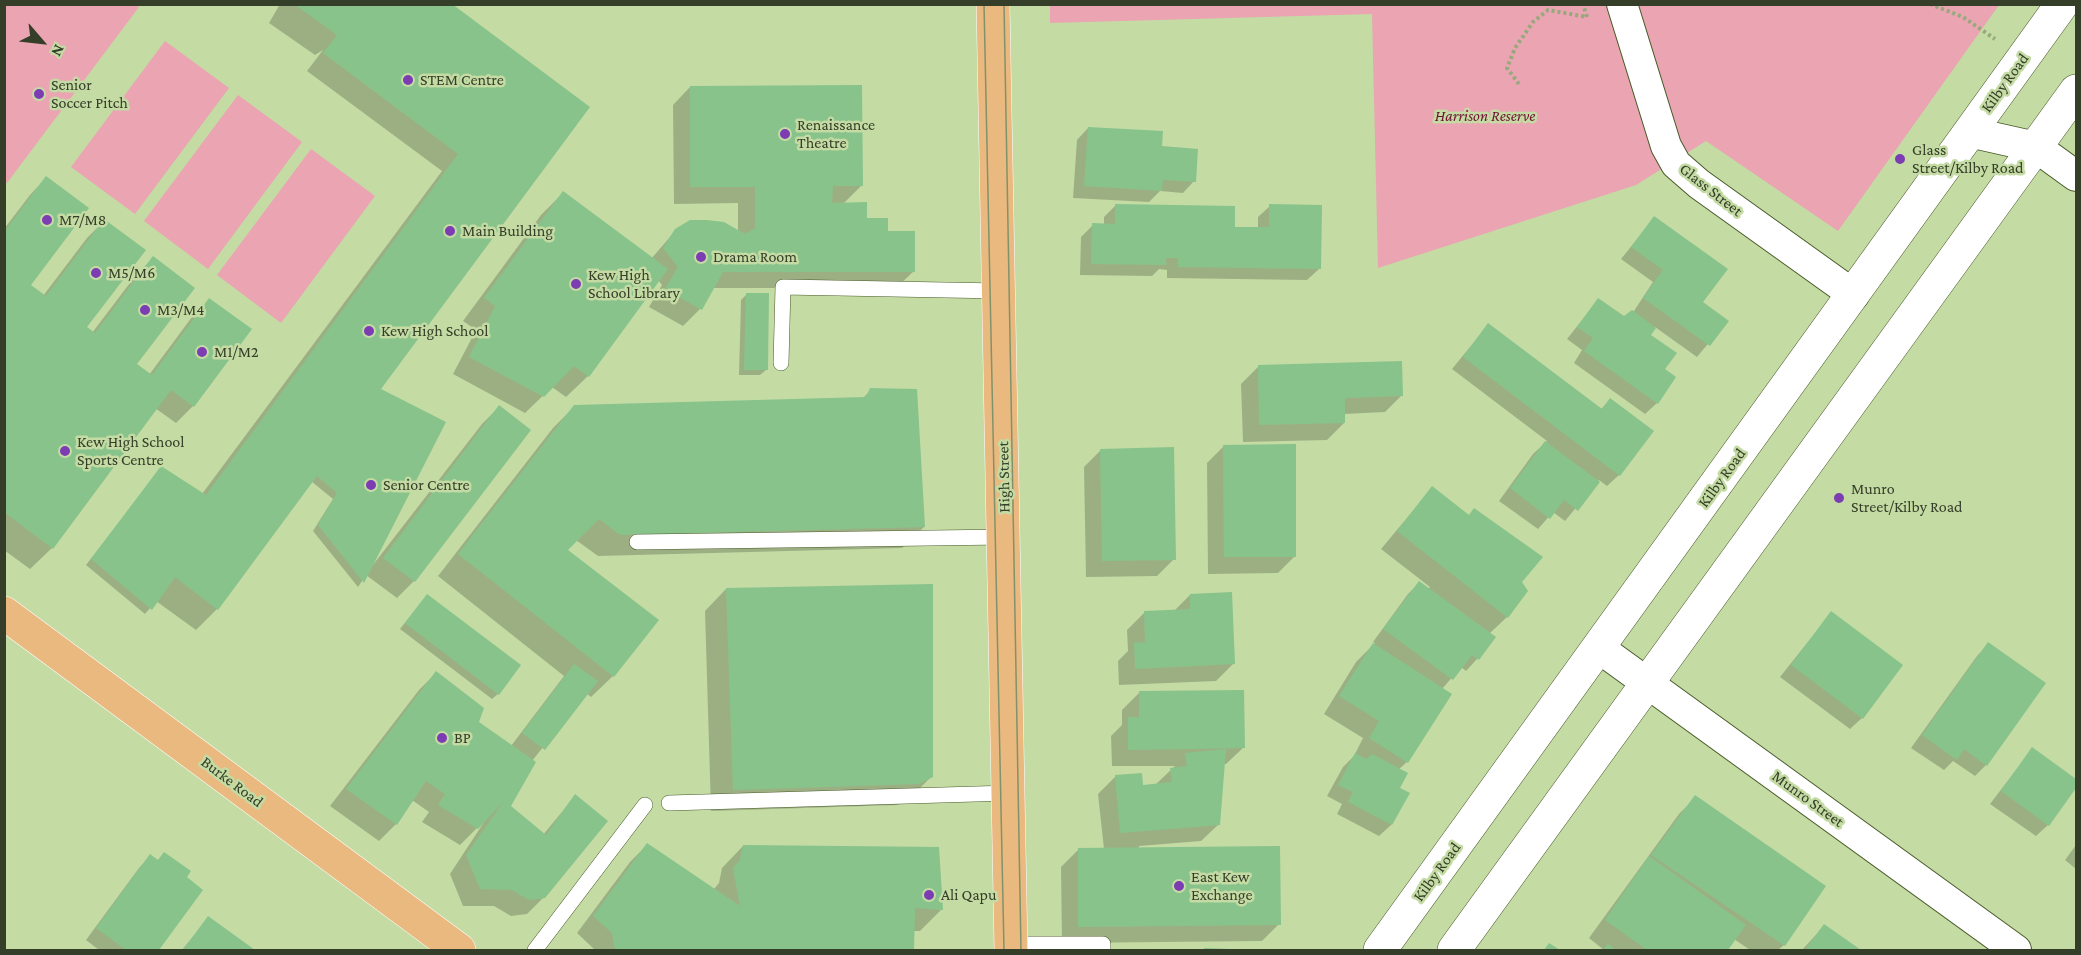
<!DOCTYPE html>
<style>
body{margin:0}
#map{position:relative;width:2081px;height:955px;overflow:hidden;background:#c4dba4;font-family:"Crimson Pro",serif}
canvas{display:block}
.frame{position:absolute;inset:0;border:6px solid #353e28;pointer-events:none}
.north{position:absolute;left:12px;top:12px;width:60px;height:60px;-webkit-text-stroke:4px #c4dba4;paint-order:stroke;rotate:118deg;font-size:16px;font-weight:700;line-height:24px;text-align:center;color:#353e28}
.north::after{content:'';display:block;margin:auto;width:21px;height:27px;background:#353e28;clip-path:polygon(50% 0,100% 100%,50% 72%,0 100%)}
</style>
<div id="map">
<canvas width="2081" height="955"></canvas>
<div class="frame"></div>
<div class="north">N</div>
</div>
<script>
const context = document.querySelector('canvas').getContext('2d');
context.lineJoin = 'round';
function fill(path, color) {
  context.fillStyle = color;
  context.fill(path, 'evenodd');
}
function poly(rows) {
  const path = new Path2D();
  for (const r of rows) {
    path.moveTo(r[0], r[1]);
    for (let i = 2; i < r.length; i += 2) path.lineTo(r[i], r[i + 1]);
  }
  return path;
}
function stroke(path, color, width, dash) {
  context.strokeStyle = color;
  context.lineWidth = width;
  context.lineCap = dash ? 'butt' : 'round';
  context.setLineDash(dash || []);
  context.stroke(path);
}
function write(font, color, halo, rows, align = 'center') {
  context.font = font + ' "Crimson Pro",serif';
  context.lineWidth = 5;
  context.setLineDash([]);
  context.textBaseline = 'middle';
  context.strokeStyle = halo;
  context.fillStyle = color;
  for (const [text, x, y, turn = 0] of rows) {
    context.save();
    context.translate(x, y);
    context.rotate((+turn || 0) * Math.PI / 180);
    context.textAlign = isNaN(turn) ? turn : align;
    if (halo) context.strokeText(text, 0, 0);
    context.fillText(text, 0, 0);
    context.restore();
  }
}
const green = poly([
 [136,5,139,7,7,183,4,181,5,5],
 [1050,5,1999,5,1838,231,1706,141,1636,185,1378,268,1372,14,1050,23],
 [165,41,229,88,135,214,71,167],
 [238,95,302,142,208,269,144,221],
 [311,149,375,196,281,323,217,275]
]);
const shadow = poly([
 [280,4,450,4,588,107,380,389,369,570,482,424,499,407,529,430,414,581,397,598,366,575,358,587,313,531,333,499,311,481,217,609,196,630,156,601,145,614,86,565,156,474,202,494,442,171,307,71,323,50,315,55,269,23],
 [690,87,861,186,843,204,887,232,914,271,896,288,712,288,700,309,683,326,649,307,662,285,658,280,588,376,566,397,552,387,525,413,453,374,476,330,463,321,541,215,563,193,651,259,676,230,738,232,738,203,674,204,673,105],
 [1088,128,1160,148,1194,181,1183,193,1160,191,1149,202,1073,198,1077,140],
 [46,178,28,285,43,296,87,238,104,221,85,327,92,333,136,275,153,258,135,365,149,375,192,317,209,300,193,406,176,423,155,408,52,548,30,569,4,550,4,229,30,195],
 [1116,205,1233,228,1258,229,1258,217,1270,206,1319,269,1307,280,1167,278,1167,270,1159,269,1152,276,1080,275,1081,237,1093,225,1104,225,1104,217],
 [1654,218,1701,303,1727,321,1697,357,1655,327,1649,335,1663,370,1657,403,1645,414,1574,363,1582,350,1567,339,1598,300,1624,318,1634,311,1653,282,1621,259],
 [746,295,766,370,760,375,739,375,741,300],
 [1488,325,1600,410,1610,400,1619,475,1607,486,1599,480,1565,521,1553,512,1538,529,1499,501,1533,454,1547,441,1452,369],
 [1258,367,1402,395,1385,412,1344,414,1344,423,1327,440,1243,442,1241,384],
 [871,390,924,527,902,548,598,556,576,540,566,551,613,676,591,697,586,693,532,761,509,806,543,835,575,796,544,897,527,914,511,916,494,906,463,906,450,874,486,819,460,845,422,822,429,812,412,800,396,824,379,841,330,806,419,690,436,673,478,722,511,746,564,676,438,576,553,428,575,406,862,399],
 [1224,446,1295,556,1278,573,1208,574,1207,463],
 [1101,450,1174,559,1157,576,1086,577,1084,467],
 [1432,488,1521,582,1507,617,1489,634,1494,637,1477,659,1466,671,1461,667,1442,689,1407,762,1398,770,1398,789,1408,794,1391,825,1379,836,1337,814,1342,804,1327,796,1343,767,1354,756,1363,738,1324,714,1356,662,1375,643,1373,642,1408,594,1419,583,1428,589,1430,587,1381,549],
 [726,589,931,777,909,799,897,805,711,811,705,611],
 [1190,595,1233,664,1216,681,1119,685,1118,661,1128,651,1127,630,1144,613,1174,611],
 [422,601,498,694,492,699,400,629],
 [1831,613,1862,718,1850,729,1780,677],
 [1988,644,1986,765,1975,776,1953,761,1944,770,1911,748,1977,656],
 [1139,693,1244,747,1226,764,1223,764,1219,824,1201,841,1139,846,1139,849,1279,924,1262,941,1062,943,1061,867,1078,850,1104,849,1098,794,1115,777,1141,787,1154,786,1175,766,1112,766,1111,736,1122,725,1122,710],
 [2032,749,2076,781,2076,785,2048,825,2036,836,1990,804],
 [1696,797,1784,945,1778,950,1750,950,1734,939,1726,950,1604,950,1589,938,1679,814],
 [647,845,714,889,719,883,722,868,743,846,941,910,920,931,913,931,912,950,595,950,577,933,630,862],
 [2076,845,2076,869,2065,860],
 [164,854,184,878,201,890,157,950,99,950,86,940,139,868,150,856,157,861],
 [208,918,253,950,182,950],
 [1824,926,1858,950,1802,950]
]);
const building = poly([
 [294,4,452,4,590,107,381,389,446,422,364,583,318,525,337,493,317,476,218,610,175,577,152,610,91,559,161,466,206,495,458,154,323,53,337,35],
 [862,85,863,186,833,186,832,203,867,202,867,218,888,218,888,231,915,231,915,272,723,272,702,310,665,289,678,267,663,248,675,229,690,220,706,220,724,222,745,234,755,228,755,187,690,187,690,86],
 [1088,127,1163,131,1162,146,1198,149,1196,182,1163,180,1162,191,1084,186],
 [46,176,89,208,31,285,46,296,104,219,146,250,87,327,95,333,153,256,195,288,137,364,152,375,209,298,252,329,194,407,171,390,53,549,4,512,4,232],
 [563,191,668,269,589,377,574,366,544,397,469,357,495,306,484,298],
 [1115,204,1235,206,1235,227,1269,227,1269,204,1322,205,1321,269,1178,267,1178,258,1166,258,1166,265,1091,264,1092,223,1115,224],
 [1654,216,1728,269,1703,302,1729,321,1710,346,1643,298,1663,270,1631,247],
 [746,293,769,293,768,370,744,370],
 [1598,298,1624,316,1632,310,1656,328,1651,335,1677,353,1665,369,1676,377,1658,404,1584,351,1593,338,1577,327],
 [1488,323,1602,409,1610,398,1654,431,1620,476,1463,357],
 [1402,361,1403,396,1345,398,1345,423,1259,425,1258,365],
 [870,388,917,389,925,527,620,535,599,519,568,550,659,620,614,677,458,554,574,405,866,397],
 [499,405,531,430,415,582,383,558],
 [1545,441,1600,482,1578,511,1564,500,1550,519,1510,488],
 [1296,444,1296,557,1224,557,1223,445],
 [1174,447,1176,560,1102,561,1100,449],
 [1432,486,1469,515,1474,508,1543,557,1522,582,1528,591,1508,618,1397,531],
 [1419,581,1496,637,1479,660,1472,655,1453,680,1383,629],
 [933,584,933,777,919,784,733,790,726,588],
 [1232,592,1235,664,1135,669,1134,643,1145,642,1144,611,1190,609,1190,594],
 [427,594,521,665,499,695,405,623],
 [1831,611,1903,665,1863,719,1791,665],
 [1988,642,2046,683,1987,766,1964,749,1957,760,1922,735],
 [1373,643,1452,694,1408,763,1369,738,1379,721,1339,696],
 [574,664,598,681,545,750,522,733],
 [436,671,484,708,479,722,536,762,511,806,546,835,575,794,608,821,545,898,529,900,512,890,480,889,466,855,504,801,478,829,438,805,445,794,426,781,397,825,346,789],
 [1244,690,1245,748,1128,750,1128,717,1139,717,1139,691],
 [2032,747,2076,779,2076,788,2049,826,2001,791],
 [1226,749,1220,825,1120,833,1115,775,1142,773,1143,785,1172,782,1170,768,1187,766,1185,753],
 [1355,753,1366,759,1372,754,1408,773,1400,788,1410,793,1392,825,1348,802,1353,792,1338,785],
 [1695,795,1826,886,1785,946,1651,855],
 [647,843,740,906,733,868,740,860,743,845,939,847,943,910,915,908,914,950,615,950,612,933,593,916],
 [1280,846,1281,925,1078,927,1078,848],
 [164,852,191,871,187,877,203,890,159,950,126,950,96,928,150,854,158,860],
 [1649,856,1746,925,1728,950,1647,950,1605,920],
 [208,916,255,950,183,950],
 [1824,924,1861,950,1805,950],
 [1549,943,1560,950,1544,950],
 [1608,944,1616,950,1603,950],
 [1204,948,1231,949,1231,950,1204,950]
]);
const path = poly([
 [1930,4,1963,17,1995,39],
 [1519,84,1507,68,1515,48,1533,22,1548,10,1587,17,1583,4]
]);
const service = poly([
 [781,363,783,287,1000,291],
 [637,542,1005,537],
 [669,803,1010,793],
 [1011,944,1103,944,1103,950],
 [535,950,645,805]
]);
const minor = poly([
 [1622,4,1666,146,1676,164,1699,184,1854,295],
 [1969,132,2036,147,2076,176],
 [1599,648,2016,950]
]);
const tertiary = poly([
 [1380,950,2062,4],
 [1454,950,2076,91]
]);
const primary = poly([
 [993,4,1011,950],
 [4,613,459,950]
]);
const tram = poly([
 [984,4,1004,950],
 [1004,4,1021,950]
]);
const markers = [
 [408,80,6,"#7d3db2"],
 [39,94,6,"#7d3db2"],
 [785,134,6,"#7d3db2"],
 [1900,159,6,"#7d3db2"],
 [47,220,6,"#7d3db2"],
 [450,231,6,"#7d3db2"],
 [701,257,6,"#7d3db2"],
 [96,273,6,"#7d3db2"],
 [576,284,6,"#7d3db2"],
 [145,310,6,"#7d3db2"],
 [369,331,6,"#7d3db2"],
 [202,352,6,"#7d3db2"],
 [65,451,6,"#7d3db2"],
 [371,485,6,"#7d3db2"],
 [1839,498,6,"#7d3db2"],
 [442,738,6,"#7d3db2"],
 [1179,886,6,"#7d3db2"],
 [929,895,6,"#7d3db2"]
];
const poiNames = [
 ["STEM Centre",420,80],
 ["Senior",51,85],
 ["Soccer Pitch",51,103],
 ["Renaissance",797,125],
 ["Theatre",797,143],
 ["Glass",1912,150],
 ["Street/Kilby Road",1912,168],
 ["M7/M8",59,220],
 ["Main Building",462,231],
 ["Drama Room",713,257],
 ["M5/M6",108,273],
 ["Kew High",588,275],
 ["School Library",588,293],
 ["M3/M4",157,310],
 ["Kew High School",381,331],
 ["M1/M2",214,352],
 ["Kew High School",77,442],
 ["Sports Centre",77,460],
 ["Senior Centre",383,485],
 ["Munro",1851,489],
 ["Street/Kilby Road",1851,507],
 ["BP",454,738],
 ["East Kew",1191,877],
 ["Exchange",1191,895],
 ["Ali Qapu",941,895]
];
const streetNames = [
 ["Kilby Road",2005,83,-54],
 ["Glass Street",1711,190,38],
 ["High Street",1004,477,-91],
 ["Kilby Road",1722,478,-54],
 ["Burke Road",232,782,37],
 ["Munro Street",1808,799,36],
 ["Kilby Road",1437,872,-54]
];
const parkNames = [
 ["Harrison Reserve",1485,116]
];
fill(green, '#eaa4b2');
fill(shadow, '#0003');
fill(building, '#87c38b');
stroke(service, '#485a28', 16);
stroke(minor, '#485a28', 32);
stroke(tertiary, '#485a28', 34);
stroke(primary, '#fff', 34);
stroke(path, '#96a97c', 4, [3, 3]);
stroke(service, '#fff', 15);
stroke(minor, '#fff', 30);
stroke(tertiary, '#fff', 33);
stroke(primary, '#e9b97f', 33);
stroke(tram, '#81926a', 1.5);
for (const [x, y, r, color] of markers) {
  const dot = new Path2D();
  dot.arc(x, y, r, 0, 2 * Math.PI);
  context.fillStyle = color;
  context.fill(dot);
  stroke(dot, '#c4dba4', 2);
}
write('16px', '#353e28', '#c4dba4', poiNames, 'left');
write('16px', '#353e28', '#c4dba4', streetNames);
write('italic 16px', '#711033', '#c4dba4', parkNames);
</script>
